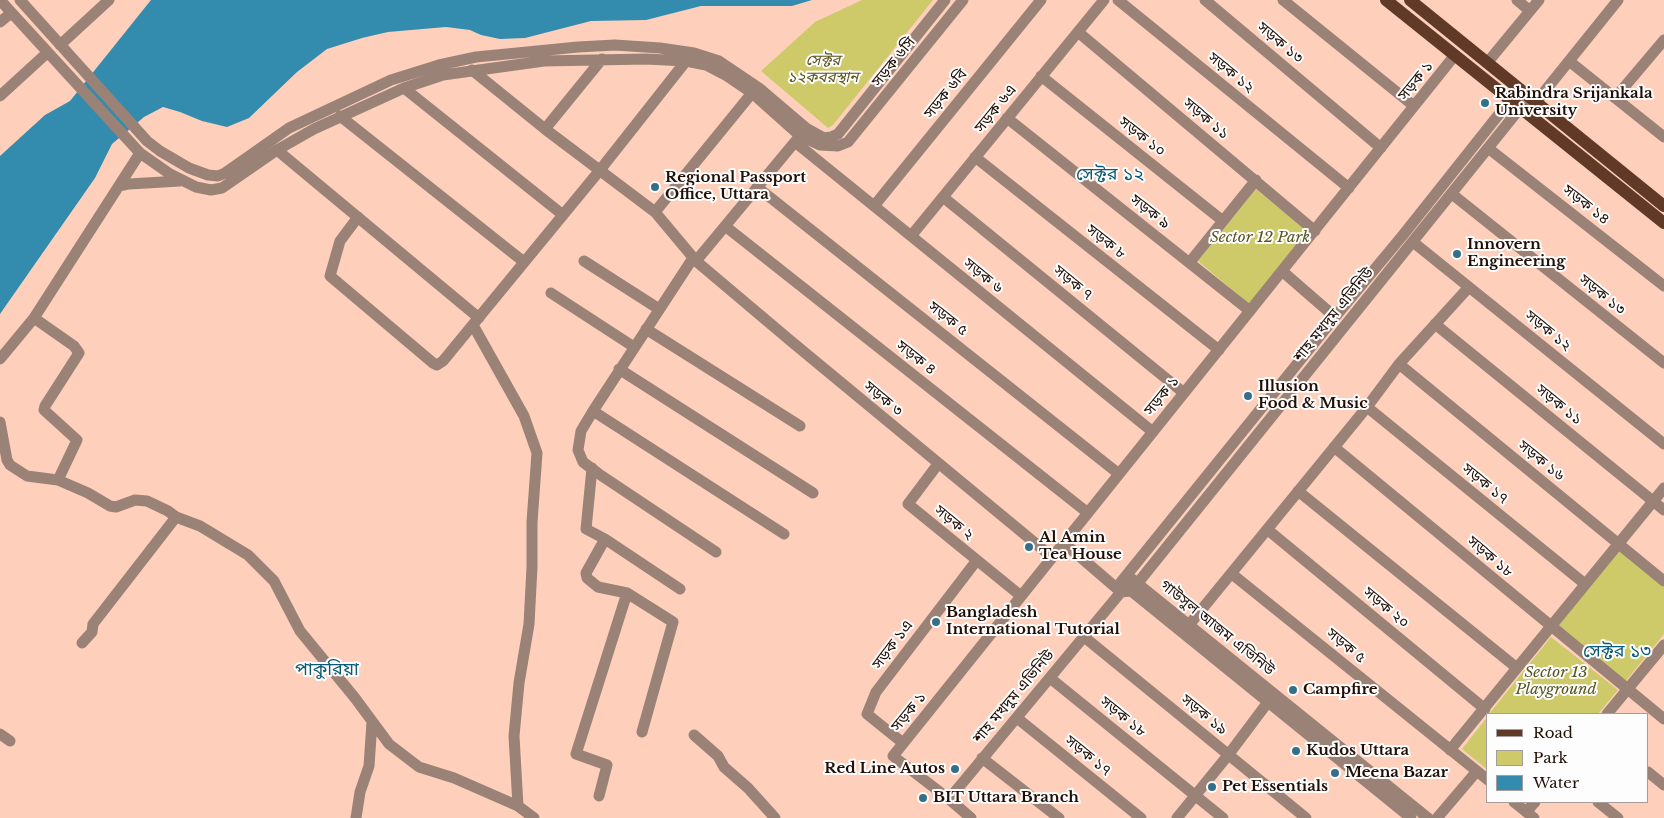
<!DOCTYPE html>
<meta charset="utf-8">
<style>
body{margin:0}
#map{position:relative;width:1664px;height:818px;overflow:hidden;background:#fed0bb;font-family:"Libre Baskerville",serif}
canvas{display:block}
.legend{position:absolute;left:1486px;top:713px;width:162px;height:90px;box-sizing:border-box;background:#fdfdfd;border:1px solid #a59d9a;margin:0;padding:6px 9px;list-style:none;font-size:15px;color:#210e05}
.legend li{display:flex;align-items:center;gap:10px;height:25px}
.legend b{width:25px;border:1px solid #a59d9a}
</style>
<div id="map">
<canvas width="1664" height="818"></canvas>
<ul class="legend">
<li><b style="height:6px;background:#613a27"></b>Road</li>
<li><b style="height:14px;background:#ceca6a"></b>Park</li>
<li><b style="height:14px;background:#338cad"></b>Water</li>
</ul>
</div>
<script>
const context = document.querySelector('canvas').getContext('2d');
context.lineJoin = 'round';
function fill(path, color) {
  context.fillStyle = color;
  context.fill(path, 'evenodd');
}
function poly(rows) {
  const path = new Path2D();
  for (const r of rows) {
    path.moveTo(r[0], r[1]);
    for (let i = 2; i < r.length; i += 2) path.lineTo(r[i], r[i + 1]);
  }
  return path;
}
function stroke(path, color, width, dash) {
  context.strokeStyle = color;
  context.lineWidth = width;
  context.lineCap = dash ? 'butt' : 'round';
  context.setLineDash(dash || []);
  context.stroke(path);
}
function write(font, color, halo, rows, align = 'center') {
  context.font = font + ' "Libre Baskerville","Noto Sans Bengali",serif';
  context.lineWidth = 4;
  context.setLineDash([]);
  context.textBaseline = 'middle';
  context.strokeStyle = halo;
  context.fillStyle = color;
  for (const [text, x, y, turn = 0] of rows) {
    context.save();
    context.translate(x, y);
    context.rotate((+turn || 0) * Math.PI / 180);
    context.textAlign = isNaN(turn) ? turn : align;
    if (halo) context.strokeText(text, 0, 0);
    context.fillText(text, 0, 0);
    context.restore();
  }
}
const green = poly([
 [862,0,933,0,833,125,828,128,761,71,815,22],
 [1256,189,1309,232,1249,304,1198,261],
 [1619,550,1664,587,1664,634,1625,682,1556,626],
 [1551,637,1618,690,1598,714,1489,714],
 [1488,716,1488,770,1462,749]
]);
const water = poly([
 [151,0,812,0,792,6,701,6,646,20,591,21,525,38,500,39,481,35,470,30,446,27,388,32,362,38,327,49,297,72,249,118,227,127,202,121,180,112,163,107,144,117,112,144,95,178,0,314,0,156,45,115,70,101]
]);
const minor = poly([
 [0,0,140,153,170,174,196,187,211,190,222,188,277,150,314,129,404,88,443,75,544,61,646,59,686,61,706,65,727,76,752,93,799,135,820,145,838,146,848,142,963,0],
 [20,0,147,141,160,151,189,168,208,175,218,176,225,173,289,128,391,80,439,65,476,57,578,47,615,45,660,48,694,53,719,61,759,88,806,128,824,138,831,137,838,134,945,0],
 [1118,0,1349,188],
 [1205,0,1381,148],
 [1283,0,1414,106],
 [1517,0,1530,11],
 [0,22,11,13],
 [1078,32,1315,231],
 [60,45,109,0],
 [1569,61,1664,137],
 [1487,63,1539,0],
 [472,70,545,129,655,212,696,261,792,342,1052,557],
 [1041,76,1223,221],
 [404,88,563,215],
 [0,96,47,53],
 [1615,98,1664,40],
 [1536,102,1618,0],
 [340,116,524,262],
 [1007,118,1250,311],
 [545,129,602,59],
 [795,142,1153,432],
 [1488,148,1664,286],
 [277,150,479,318],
 [975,157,1219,350],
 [120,186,129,184,180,181],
 [757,187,1119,474],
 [1452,194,1664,363],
 [943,197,1184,393],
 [874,206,1041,0],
 [655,212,752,93],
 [358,217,340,241,330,276,433,363,437,365,443,361,600,170,686,61],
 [725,226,1088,513],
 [911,236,1104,0],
 [1413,242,1664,444],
 [693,258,593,411,581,431,578,450,583,462,599,474,716,552],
 [584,261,659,309],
 [696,261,799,137],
 [1190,262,1256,180],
 [1282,271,1335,317],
 [551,293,634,347],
 [34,318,74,346,79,353,45,406,44,410,77,440,58,480],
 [1435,324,1664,510],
 [473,325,524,416,537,453,532,522,532,567,529,624,519,683,514,736,518,806],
 [646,329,800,426],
 [0,359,34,318,140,153],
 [1399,364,1664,581],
 [619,369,813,493],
 [1367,407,1585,584],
 [593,411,784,534],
 [0,422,7,460,10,465,27,476,58,480,88,493,110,506,116,507,135,500,147,501,168,511,176,517,200,526,248,555,274,581,300,631,355,698,389,744,419,767,454,778,518,806,534,818],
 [1334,447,1664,719],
 [938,464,908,504,1021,596],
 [592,468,586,529,605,539,680,589],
 [1298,491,1517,668],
 [1268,530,1485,709],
 [605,539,586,573,587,578,598,587,627,593,673,622,642,732],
 [1064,543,1121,592],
 [1232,574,1488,780],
 [1132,579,1428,818],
 [1125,586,1411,818],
 [1121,592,1131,591,1137,584,1529,97],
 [1189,625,1367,407,1399,364,1469,287],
 [1083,636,1306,818],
 [82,643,92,632,93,624,176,517],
 [1050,678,1223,818],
 [1607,714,1664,645],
 [1017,718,1141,818],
 [0,734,10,741],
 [694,735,718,756,724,767,748,788,775,818],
 [903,743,867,714,876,692,977,560],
 [1450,750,1664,488],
 [982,758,1059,818],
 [1648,772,1664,785],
 [599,796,607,765,576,754,627,593],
 [949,799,1121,592,1121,582,1335,317,1403,235,1519,89],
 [1514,802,1534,818],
 [1598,802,1618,818],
 [1526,812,1535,802],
 [356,818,360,792,369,766,372,722],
 [971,818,949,799,893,756,1455,55],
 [1177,818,1229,754,1268,702],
 [1437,818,1477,771]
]);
const major = poly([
 [1386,0,1664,223],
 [1410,0,1664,206]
]);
const markers = [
 [1485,103,5,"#346f87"],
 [655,187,5,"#346f87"],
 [1457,254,5,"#346f87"],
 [1248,396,5,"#346f87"],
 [1029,547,5,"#346f87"],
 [936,622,5,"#346f87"],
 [1293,690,5,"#346f87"],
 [1296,751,5,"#346f87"],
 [955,769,5,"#346f87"],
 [1335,773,5,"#346f87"],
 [1212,787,5,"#346f87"],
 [923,798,5,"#346f87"]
];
const streetNames = [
 ["সড়ক ১৩",1280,43,40],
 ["সড়ক ৬সি",894,62,-51],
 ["সড়ক ১২",1231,73,39],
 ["সড়ক ১",1416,81,-51],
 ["সড়ক ৬বি",946,94,-51],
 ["সড়ক ৬এ",996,109,-51],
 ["সড়ক ১১",1206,119,40],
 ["সড়ক ১০",1142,137,38],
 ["সড়ক ১৪",1586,205,38],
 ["সড়ক ৯",1150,212,38],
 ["সড়ক ৮",1106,242,38],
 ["সড়ক ৬",983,276,39],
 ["সড়ক ৭",1073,283,39],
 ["সড়ক ১৩",1602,295,39],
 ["শাহ মখদুম এভিনিউ",1334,315,-51],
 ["সড়ক ৫",948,319,38],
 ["সড়ক ১২",1548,331,39],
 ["সড়ক ৪",916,358,38],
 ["সড়ক ১",1162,396,-51],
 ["সড়ক ৩",883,399,40],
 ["সড়ক ১১",1559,405,39],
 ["সড়ক ১৬",1541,461,39],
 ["সড়ক ১৭",1485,484,39],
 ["সড়ক ২",954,523,39],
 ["সড়ক ১৮",1490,557,40],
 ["সড়ক ২০",1386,608,40],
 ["গাউসুল আজম এভিনিউ",1217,628,39],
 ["সড়ক ১এ",893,645,-53],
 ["সড়ক ৫",1346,646,39],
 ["শাহ মখদুম এভিনিউ",1014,697,-50],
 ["সড়ক ১",909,712,-51],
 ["সড়ক ১৯",1204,715,39],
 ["সড়ক ১৮",1123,717,39],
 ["সড়ক ১৭",1088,756,39]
];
const parkNames = [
 ["সেক্টর",823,61],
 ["১২কবরস্থান",823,78],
 ["Sector 12 Park",1260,238],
 ["Sector 13",1556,673],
 ["Playground",1556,690]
];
const poiNames = [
 ["Rabindra Srijankala",1495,94],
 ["University",1495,111],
 ["Regional Passport",665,178],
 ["Office, Uttara",665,195],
 ["Innovern",1467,245],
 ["Engineering",1467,262],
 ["Illusion",1258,387],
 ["Food & Music",1258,404],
 ["Al Amin",1039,538],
 ["Tea House",1039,555],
 ["Bangladesh",946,613],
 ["International Tutorial",946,630],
 ["Campfire",1303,690],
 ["Kudos Uttara",1306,751],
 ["Red Line Autos",945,769,"right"],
 ["Meena Bazar",1345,773],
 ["Pet Essentials",1222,787],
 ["BIT Uttara Branch",933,798]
];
const quarterNames = [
 ["সেক্টর ১২",1110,175],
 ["সেক্টর ১৩",1617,652],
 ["পাকুরিয়া",327,670]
];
fill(green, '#ceca6a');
fill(water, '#338cad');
stroke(minor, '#9a8277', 11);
stroke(major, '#613a27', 12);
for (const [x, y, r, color] of markers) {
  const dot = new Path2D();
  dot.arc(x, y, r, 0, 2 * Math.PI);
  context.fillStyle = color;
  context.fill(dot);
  stroke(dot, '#fdfdfd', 2);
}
write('15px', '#210e05', '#fdfdfd', streetNames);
write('italic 15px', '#58551d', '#fdfdfd', parkNames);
write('bold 15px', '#210e05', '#fdfdfd', poiNames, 'left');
write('18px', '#0d5a74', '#fdfdfd', quarterNames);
</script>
